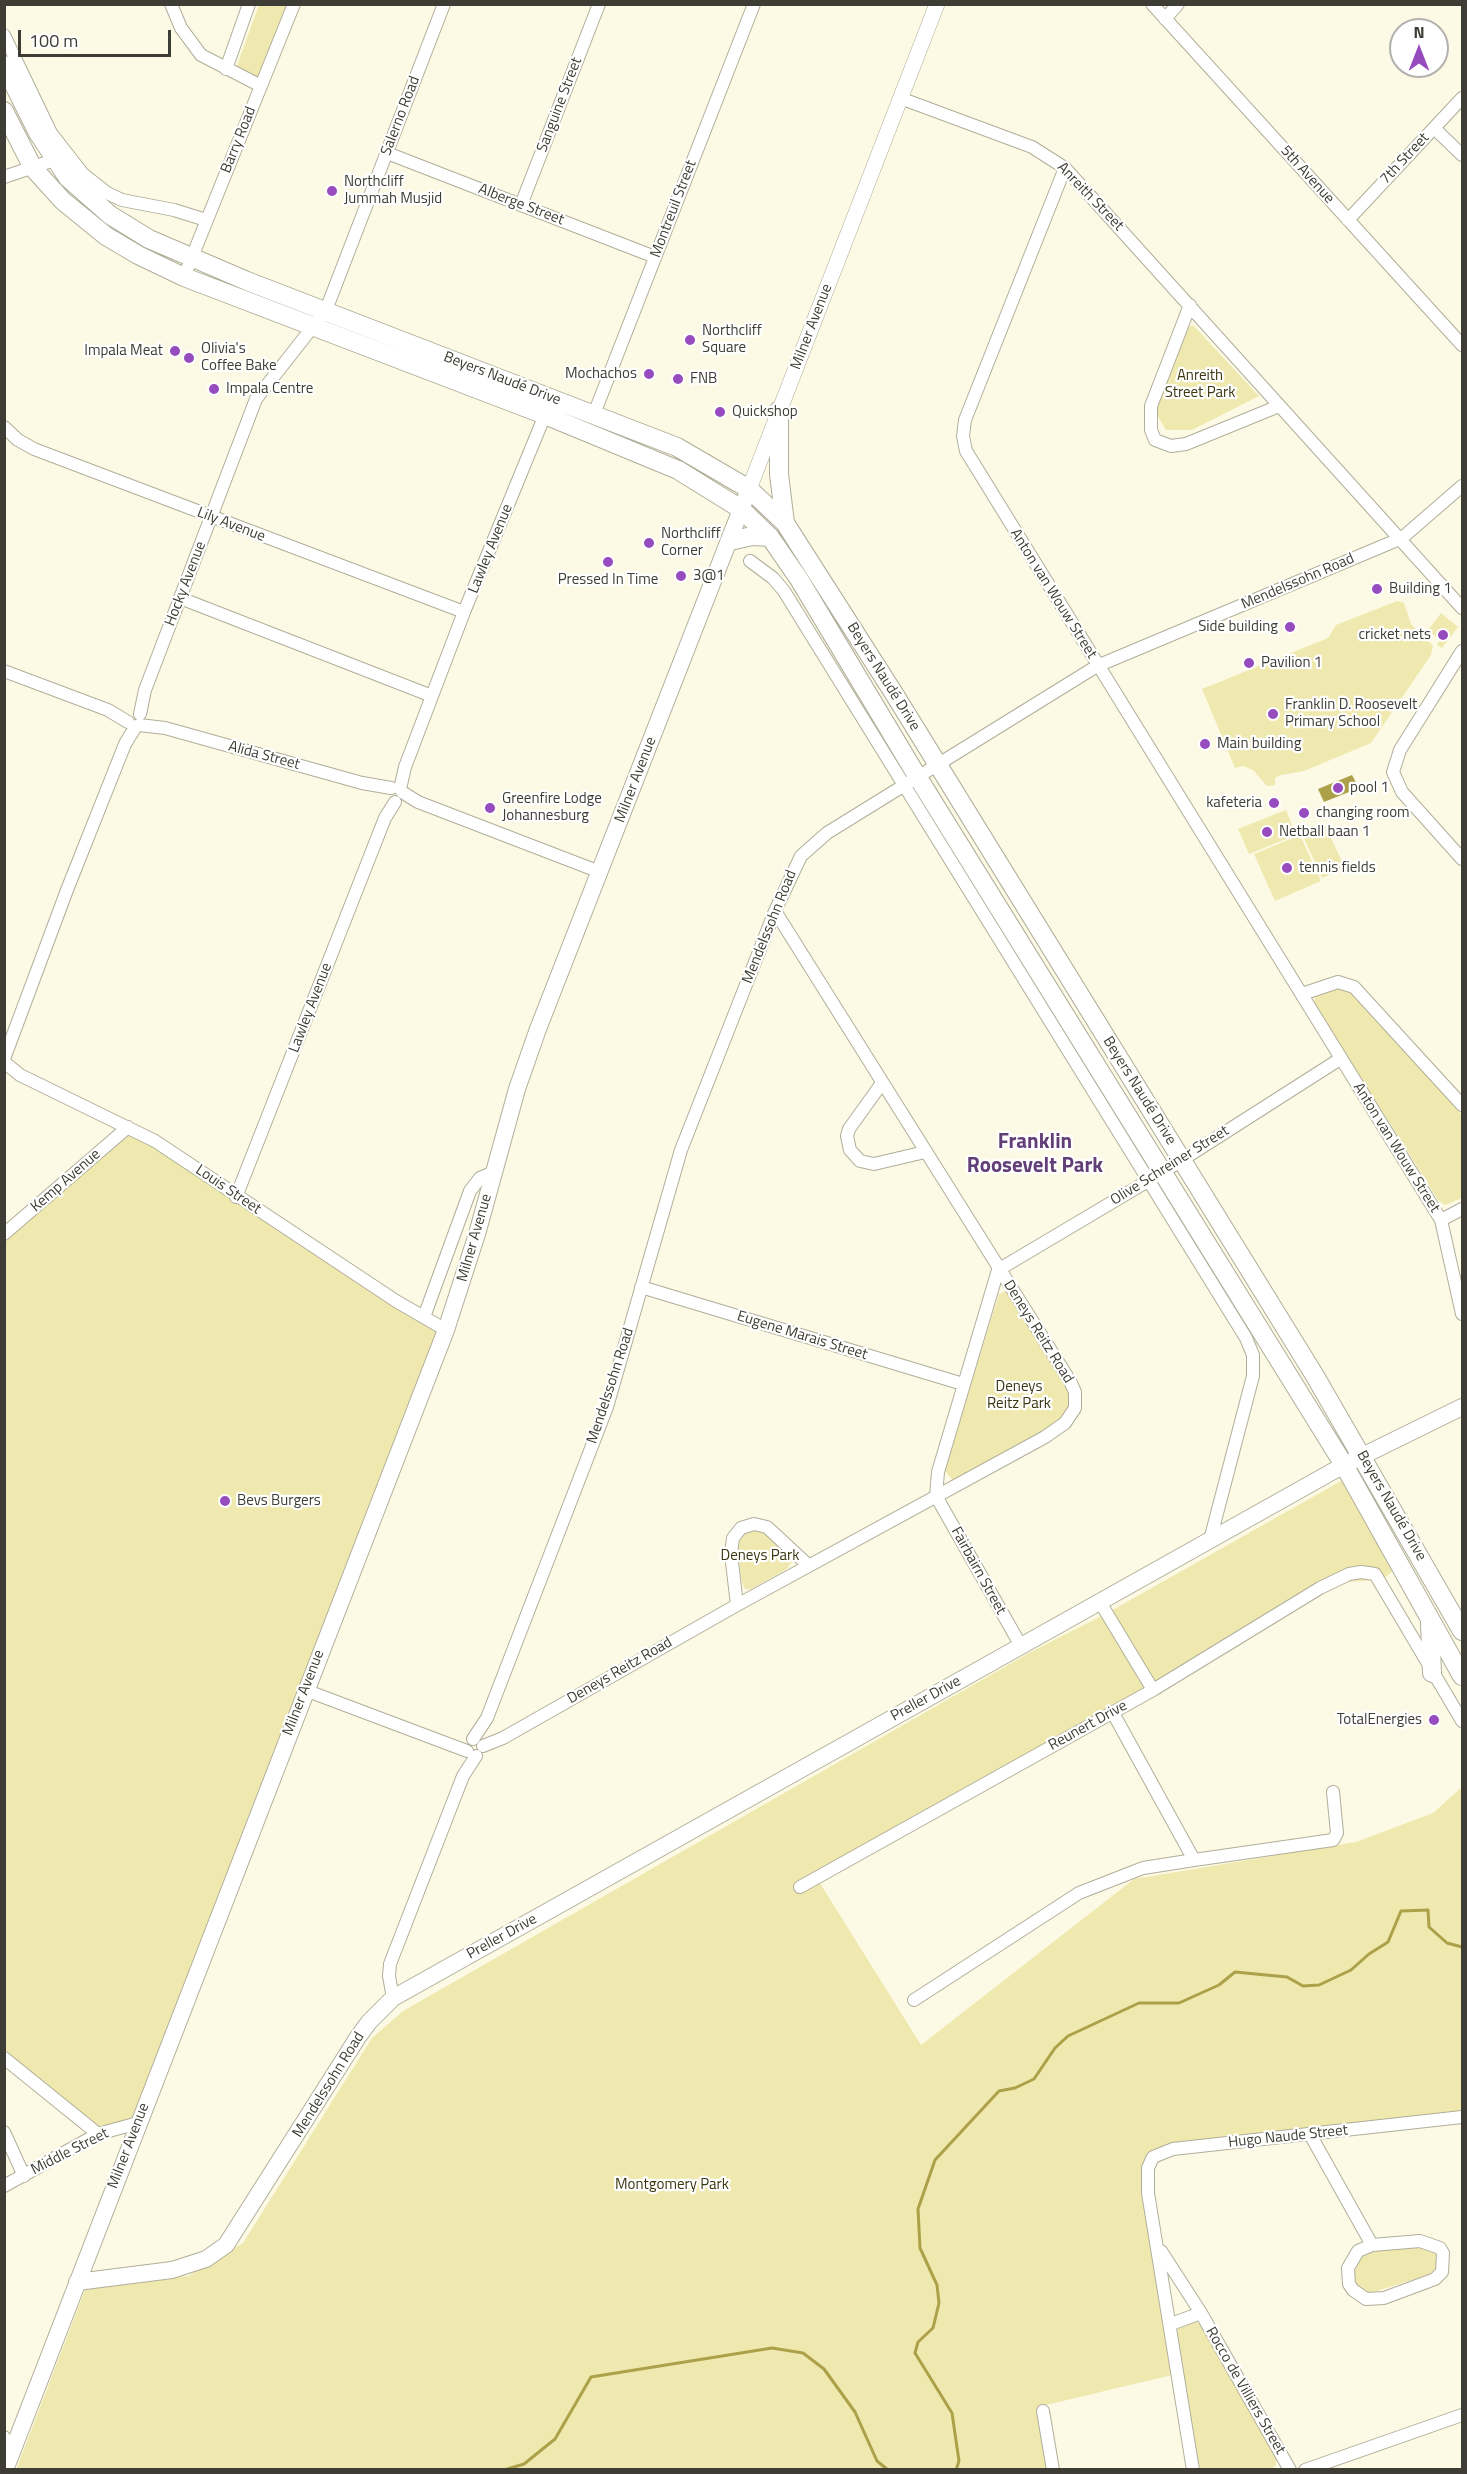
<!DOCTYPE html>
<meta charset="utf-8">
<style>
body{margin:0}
#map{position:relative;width:1467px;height:2474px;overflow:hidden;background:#fcfae5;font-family:"Titillium Web",sans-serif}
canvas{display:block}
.frame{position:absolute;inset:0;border:6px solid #3e3d35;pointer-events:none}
.north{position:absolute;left:1389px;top:18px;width:60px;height:60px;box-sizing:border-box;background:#fff;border:2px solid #b2b1ae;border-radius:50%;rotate:0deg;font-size:16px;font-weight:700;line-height:24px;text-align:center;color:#3e3d35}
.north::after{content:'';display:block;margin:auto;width:21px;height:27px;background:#964cbe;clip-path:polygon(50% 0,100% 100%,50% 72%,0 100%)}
.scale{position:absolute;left:18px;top:30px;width:153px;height:27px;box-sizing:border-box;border:3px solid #3e3d35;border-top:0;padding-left:8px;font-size:18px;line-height:21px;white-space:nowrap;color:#3e3d35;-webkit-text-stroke:4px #fff;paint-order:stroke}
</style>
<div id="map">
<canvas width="1467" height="2474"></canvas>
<div class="frame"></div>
<div class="north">N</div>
<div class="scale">100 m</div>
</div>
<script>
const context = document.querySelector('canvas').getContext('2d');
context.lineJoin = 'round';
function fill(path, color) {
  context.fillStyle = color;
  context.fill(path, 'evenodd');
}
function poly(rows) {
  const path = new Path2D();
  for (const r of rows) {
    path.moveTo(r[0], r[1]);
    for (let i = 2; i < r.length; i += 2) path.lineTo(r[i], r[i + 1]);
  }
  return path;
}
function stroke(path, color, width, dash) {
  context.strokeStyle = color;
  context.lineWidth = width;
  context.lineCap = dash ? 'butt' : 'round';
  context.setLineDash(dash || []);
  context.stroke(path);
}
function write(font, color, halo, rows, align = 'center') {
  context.font = font + ' "Titillium Web",sans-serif';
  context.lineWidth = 4.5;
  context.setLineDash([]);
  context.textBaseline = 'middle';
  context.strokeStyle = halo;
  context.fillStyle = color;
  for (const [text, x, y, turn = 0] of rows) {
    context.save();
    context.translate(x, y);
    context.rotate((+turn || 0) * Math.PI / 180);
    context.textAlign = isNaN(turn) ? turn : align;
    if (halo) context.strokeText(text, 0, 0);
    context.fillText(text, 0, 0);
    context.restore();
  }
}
const green = poly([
 [259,5,295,5,264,81,236,68],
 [1193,325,1259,396,1192,430,1166,430,1153,408,1181,331],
 [1397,601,1404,603,1411,624,1433,646,1431,655,1371,743,1304,771,1281,775,1275,778,1275,785,1267,786,1253,770,1243,766,1235,768,1202,689,1328,638,1336,625],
 [1441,613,1458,627,1442,648,1437,645,1440,640,1428,630],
 [1286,810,1296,835,1249,854,1238,829],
 [1325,825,1345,868,1322,878,1302,834],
 [1300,835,1321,881,1275,901,1254,854],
 [1333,986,1349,988,1462,1115,1462,1198,1445,1205,1438,1200,1314,1003,1315,994],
 [128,1127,446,1330,138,2123,98,2134,5,2057,4,1234],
 [1006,1291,1070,1381,1071,1416,954,1481,945,1471,946,1464,999,1294],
 [1348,1477,1394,1570,1382,1580,1343,1582,1149,1687,818,1880,921,2045,1134,1879,1356,1842,1433,1813,1462,1787,1462,2117,1170,2148,1146,2173,1172,2375,1042,2406,1052,2469,16,2470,88,2282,188,2276,243,2243,372,2038,403,2011,1029,1653,1109,1612],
 [761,1528,793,1558,792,1562,787,1569,751,1589,745,1589,742,1582,736,1544,742,1533],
 [1414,2245,1427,2245,1437,2253,1439,2261,1437,2268,1428,2275,1367,2294,1359,2289,1353,2282,1351,2272,1359,2257,1372,2252],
 [1187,2322,1197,2322,1201,2326,1276,2459,1276,2465,1272,2469,1200,2469,1198,2466,1177,2330]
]);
const water = poly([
 [1352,775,1359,788,1324,802,1318,789]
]);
const stream = poly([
 [504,2470,524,2464,555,2439,591,2377,772,2348,803,2353,824,2369,855,2412,877,2461,888,2470],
 [956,2470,959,2461,952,2413,915,2353,918,2342,933,2328,939,2303,937,2285,920,2248,918,2209,935,2160,999,2091,1015,2088,1034,2079,1055,2048,1068,2036,1139,2003,1179,2003,1219,1985,1235,1972,1287,1977,1303,1986,1319,1985,1351,1970,1369,1954,1388,1942,1401,1911,1428,1910,1429,1927,1447,1943,1462,1947]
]);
const minor = poly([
 [171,4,181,28,201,55,261,86],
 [1152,4,1462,345],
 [1165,19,1178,4],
 [4,35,51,133,83,174,107,193,122,200,174,210,206,220],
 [226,69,249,4],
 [900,98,1032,147,1065,168,1462,608],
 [1434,128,1462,155],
 [387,153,655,257],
 [1065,168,965,420,963,436,966,451,1441,1220,1462,1314],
 [4,177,54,160],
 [521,205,599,4],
 [1348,220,1462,98],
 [184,277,294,4],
 [1190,305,1151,406,1151,430,1155,440,1171,446,1186,444,1279,406],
 [594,414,754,4],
 [4,427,18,440,34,449,464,612],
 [750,561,773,578,784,591,1246,1338,1253,1355,1253,1376,1210,1540],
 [180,598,432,696],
 [1462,651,1400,750,1393,772,1402,792,1462,859],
 [4,671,108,710,128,722],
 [140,714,145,690,256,399,326,310,444,4],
 [139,725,165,728,362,783,391,788],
 [400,789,405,767,464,612,547,410],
 [402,792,418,802,600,872],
 [1302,994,1338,982,1354,987,1462,1105],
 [4,1059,67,890,125,744,136,726],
 [4,1062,20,1075,155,1141,396,1301,446,1330],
 [882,1083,849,1129,847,1136,850,1150,860,1161,874,1164,925,1152],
 [236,1197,385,818,395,802],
 [1441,1220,1462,1209],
 [4,1234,128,1127],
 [641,1287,963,1384],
 [424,1317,470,1191,480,1178,494,1172],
 [1100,1602,1153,1690],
 [737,1605,731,1554,733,1538,741,1528,754,1524,767,1527,809,1566],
 [1021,1646,936,1496,938,1472,998,1270,1163,1172,1340,1059],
 [305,1690,467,1751],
 [1113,1713,1194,1860,1333,1840,1337,1833,1333,1792],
 [473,1739,487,1718,607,1407,681,1150,775,911,801,856,827,833,1097,666,1402,538,1462,486],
 [483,1746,503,1738,737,1605,1045,1437,1065,1423,1075,1408,1075,1392,1070,1381,775,911],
 [800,1887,1153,1690,1320,1588,1349,1574,1361,1572,1375,1574,1462,1721],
 [393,1998,389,1976,390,1964,463,1776,476,1756],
 [914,2000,1079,1893,1143,1868,1194,1860],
 [4,2058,98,2134],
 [4,2132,24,2176],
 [1311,2136,1372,2245],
 [4,2186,98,2134,138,2123],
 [1420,2241,1440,2248,1443,2253,1442,2272,1435,2279,1384,2298,1366,2299,1353,2290,1349,2284,1348,2268,1358,2251,1372,2245,1420,2241],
 [1161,2251,1201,2313,1290,2470],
 [1171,2324,1201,2313],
 [1043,2411,1053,2470],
 [4,2437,12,2451],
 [1193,2470,1148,2193,1148,2168,1153,2157,1173,2149,1462,2117],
 [1305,2470,1462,2415]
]);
const tertiary = poly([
 [749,489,937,4]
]);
const secondary = poly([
 [77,2282,172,2270,206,2259,226,2245,358,2037,369,2022,393,1998,1344,1465,1462,1407],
 [5,2470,446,1330,477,1234,517,1089,538,1029,749,489]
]);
const primary = poly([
 [4,65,38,133,68,178,110,215,149,239,247,281,677,447,749,489,785,523,893,692,1315,1376,1462,1631],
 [4,111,33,168,63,201,106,236,138,255,184,277,545,415,678,470,741,509,770,537,799,579,917,776,1344,1465,1462,1676],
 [779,410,779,474,785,523],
 [730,541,752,536,770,537],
 [1430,1623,1432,1673]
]);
const markers = [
 [332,191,6,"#964cbe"],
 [690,340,6,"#964cbe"],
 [175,351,6,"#964cbe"],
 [189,358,6,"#964cbe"],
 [649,374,6,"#964cbe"],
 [678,379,6,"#964cbe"],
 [214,389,6,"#964cbe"],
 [720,412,6,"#964cbe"],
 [649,543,6,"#964cbe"],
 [608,562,6,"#964cbe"],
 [681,576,6,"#964cbe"],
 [1377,589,6,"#964cbe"],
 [1290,627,6,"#964cbe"],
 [1443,635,6,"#964cbe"],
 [1249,663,6,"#964cbe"],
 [1273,714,6,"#964cbe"],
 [1205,744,6,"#964cbe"],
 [1338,788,6,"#964cbe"],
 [1274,803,6,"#964cbe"],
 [490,808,6,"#964cbe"],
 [1304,813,6,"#964cbe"],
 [1267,832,6,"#964cbe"],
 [1287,868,6,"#964cbe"],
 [225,1501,6,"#964cbe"],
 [1434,1720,6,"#964cbe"]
];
const streetNames = [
 ["Sanguine Street",560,105,-69],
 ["Salerno Road",401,116,-69],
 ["Barry Road",239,140,-68],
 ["7th Street",1405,159,-47],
 ["5th Avenue",1307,175,48],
 ["Anreith Street",1090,197,46],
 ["Alberge Street",521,205,21],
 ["Montreuil Street",674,209,-69],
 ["Milner Avenue",812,327,-69],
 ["Beyers Naudé Drive",502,379,21],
 ["Lily Avenue",231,525,21],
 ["Lawley Avenue",491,549,-68],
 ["Mendelssohn Road",1298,582,-23],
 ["Hocky Avenue",186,584,-69],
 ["Anton van Wouw Street",1053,594,58],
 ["Beyers Naudé Drive",883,677,58],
 ["Alida Street",264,756,15],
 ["Milner Avenue",636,780,-69],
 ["Mendelssohn Road",770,927,-68],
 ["Lawley Avenue",311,1008,-69],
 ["Beyers Naudé Drive",1139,1091,58],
 ["Anton van Wouw Street",1396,1148,58],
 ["Olive Schreiner Street",1170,1166,-32],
 ["Kemp Avenue",66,1181,-41],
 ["Louis Street",228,1190,34],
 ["Milner Avenue",475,1238,-74],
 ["Deneys Reitz Road",1038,1332,58],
 ["Eugene Marais Street",802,1336,17],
 ["Mendelssohn Road",611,1386,-72],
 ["Beyers Naudé Drive",1391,1506,60],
 ["Fairbairn Street",978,1571,61],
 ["Deneys Reitz Road",620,1671,-30],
 ["Milner Avenue",304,1693,-69],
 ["Preller Drive",926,1699,-29],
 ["Reunert Drive",1088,1726,-29],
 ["Preller Drive",502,1937,-29],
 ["Mendelssohn Road",329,2085,-58],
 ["Hugo Naude Street",1288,2137,-6],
 ["Milner Avenue",129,2146,-69],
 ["Middle Street",70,2152,-27],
 ["Rocco de Villiers Street",1245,2391,60]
];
const poiNames = [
 ["Northcliff",344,182],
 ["Jummah Musjid",344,199],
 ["Northcliff",702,331],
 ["Square",702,348],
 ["Olivia's",201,349],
 ["Coffee Bake",201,366],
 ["Impala Meat",163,351,"right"],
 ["Mochachos",637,374,"right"],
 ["FNB",690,379],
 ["Impala Centre",226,389],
 ["Quickshop",732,412],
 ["Northcliff",661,534],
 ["Corner",661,551],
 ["3@1",693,576],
 ["Pressed In Time",608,580,"center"],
 ["Building 1",1389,589],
 ["Side building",1278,627,"right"],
 ["cricket nets",1431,635,"right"],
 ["Pavilion 1",1261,663],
 ["Franklin D. Roosevelt",1285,705],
 ["Primary School",1285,722],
 ["Main building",1217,744],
 ["pool 1",1350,788],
 ["Greenfire Lodge",502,799],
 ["Johannesburg",502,816],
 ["kafeteria",1262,803,"right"],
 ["changing room",1316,813],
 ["Netball baan 1",1279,832],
 ["tennis fields",1299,868],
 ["Bevs Burgers",237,1501],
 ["TotalEnergies",1422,1720,"right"]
];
const parkNames = [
 ["Anreith",1200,376],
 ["Street Park",1200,393],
 ["Deneys",1019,1387],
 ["Reitz Park",1019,1404],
 ["Deneys Park",760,1556],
 ["Montgomery Park",672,2185]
];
const districtNames = [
 ["Franklin",1035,1143],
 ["Roosevelt Park",1035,1167]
];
fill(green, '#f0e9af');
fill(water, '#aca149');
stroke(stream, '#aca149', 3);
stroke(minor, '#b0ae9a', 14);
stroke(tertiary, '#b0ae9a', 16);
stroke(secondary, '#b0ae9a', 18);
stroke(primary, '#b0ae9a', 20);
stroke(minor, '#fff', 12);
stroke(tertiary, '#fff', 15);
stroke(secondary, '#fff', 16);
stroke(primary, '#fff', 18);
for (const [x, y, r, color] of markers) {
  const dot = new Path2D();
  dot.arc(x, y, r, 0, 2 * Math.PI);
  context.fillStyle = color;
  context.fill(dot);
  stroke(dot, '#fff', 2);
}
write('15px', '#3e3d35', '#fff', streetNames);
write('15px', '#3e3d35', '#fff', poiNames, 'left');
write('15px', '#3c3711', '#fff', parkNames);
write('bold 21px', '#633f78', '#fff', districtNames);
</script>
